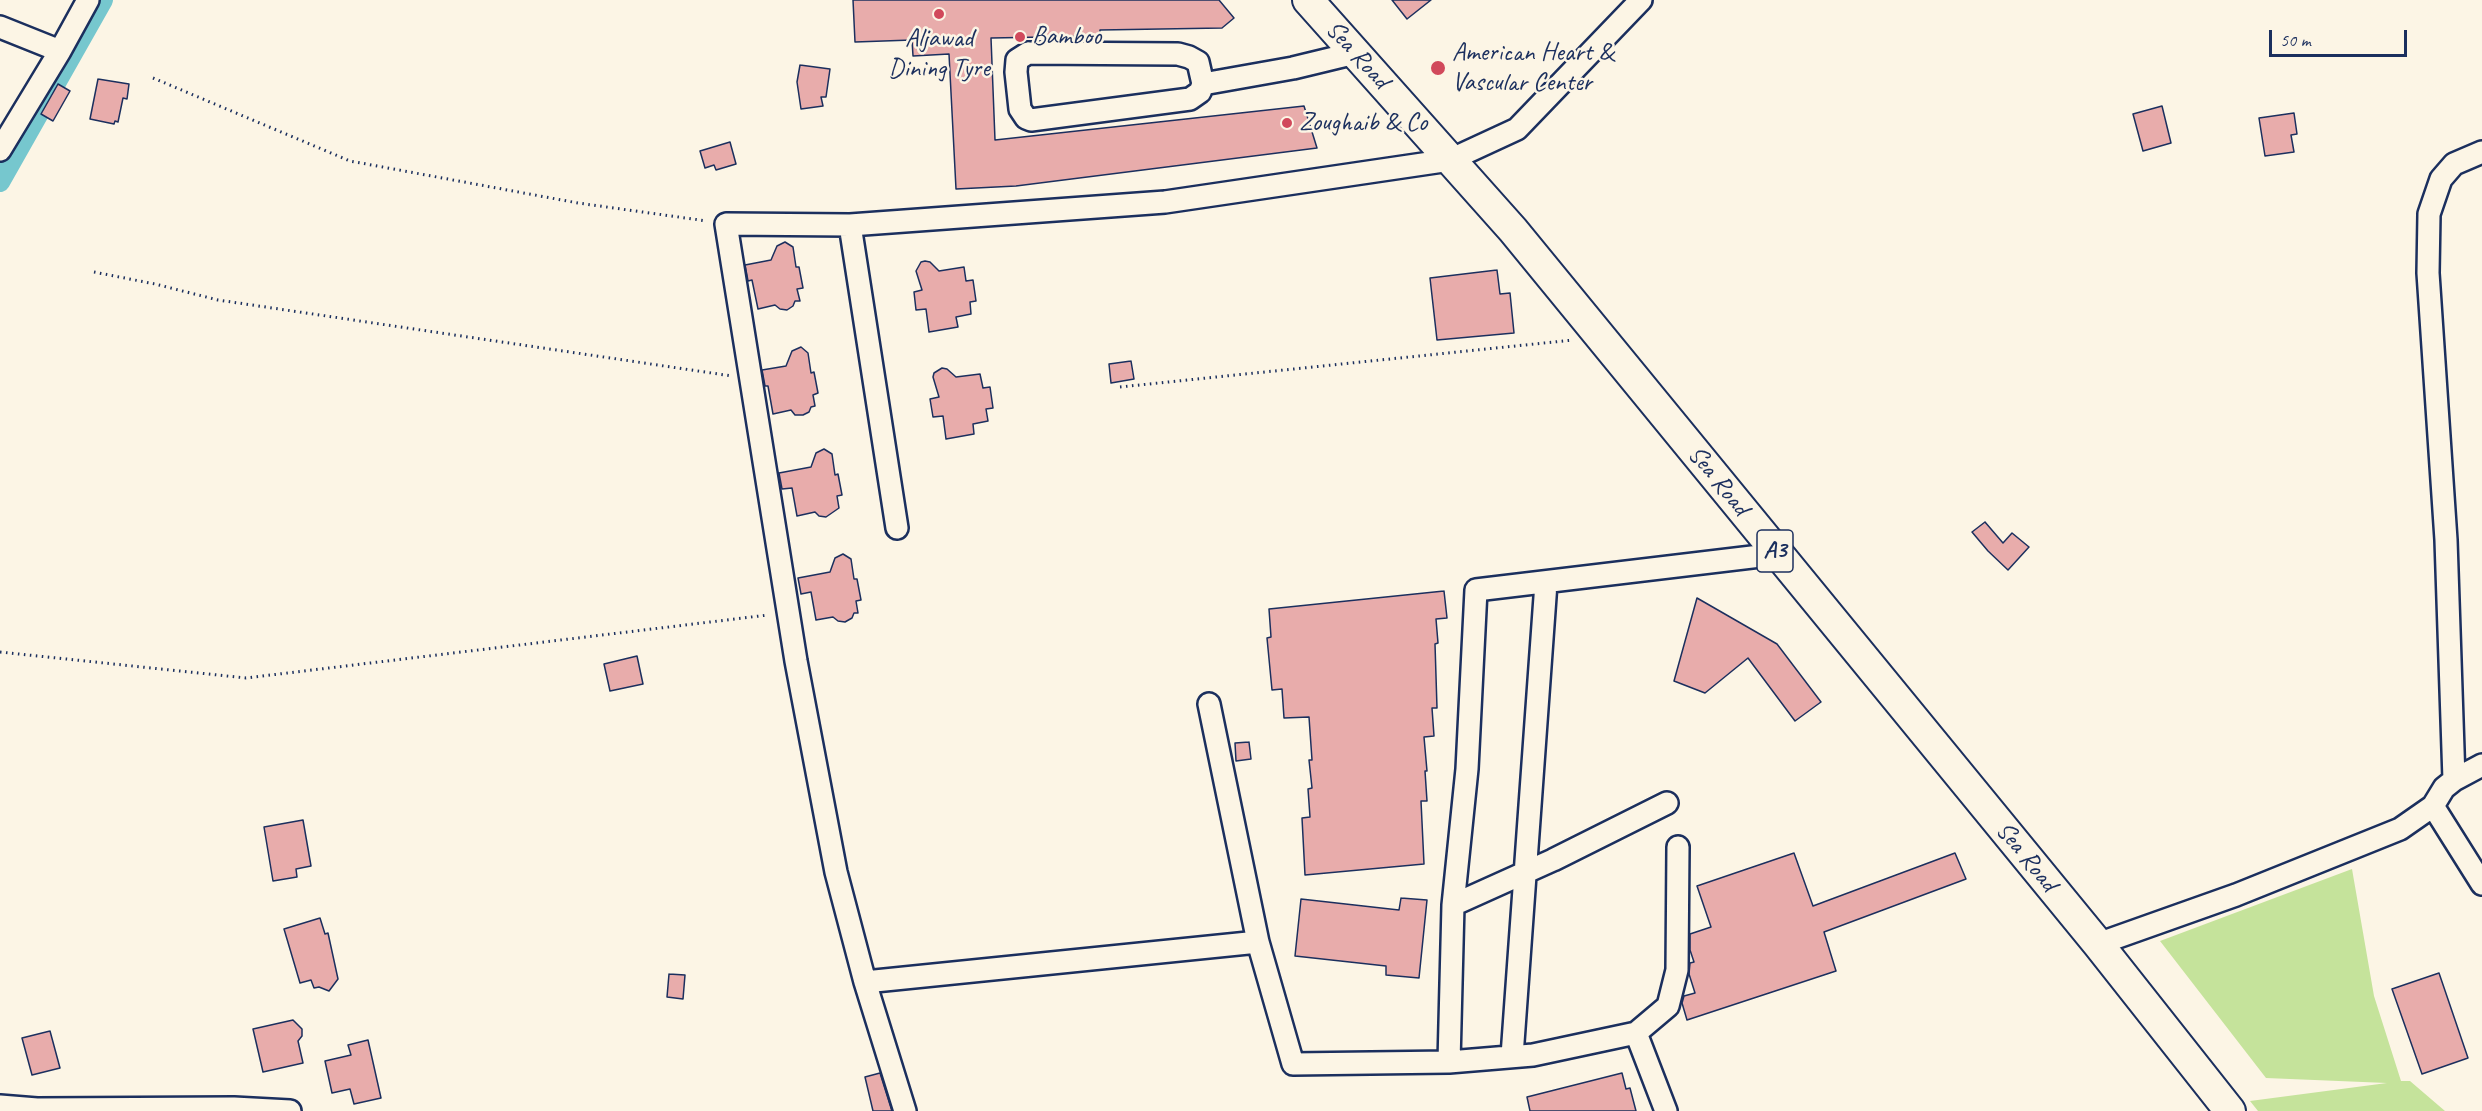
<!DOCTYPE html>
<style>
body{margin:0}
#map{position:relative;width:2482px;height:1111px;overflow:hidden;background:#fcf5e5;font-family:Caveat,sans-serif}
canvas{display:block}
.scale{position:absolute;left:2269px;top:30px;width:138px;height:27px;box-sizing:border-box;border:3px solid #1b2f5e;border-top:0;padding-left:8px;font-size:18px;line-height:21px;white-space:nowrap;color:#1b2f5e;-webkit-text-stroke:4px #fcf5e5;paint-order:stroke}
</style>
<div id="map">
<canvas width="2482" height="1111"></canvas>
<div class="scale">50 m</div>
</div>
<script>
const context = document.querySelector('canvas').getContext('2d');
context.lineJoin = 'round';
function fill(path, color) {
  context.fillStyle = color;
  context.fill(path, 'evenodd');
}
function poly(rows) {
  const path = new Path2D();
  for (const r of rows) {
    path.moveTo(r[0], r[1]);
    for (let i = 2; i < r.length; i += 2) path.lineTo(r[i], r[i + 1]);
  }
  return path;
}
function stroke(path, color, width, dash) {
  context.strokeStyle = color;
  context.lineWidth = width;
  context.lineCap = dash ? 'butt' : 'round';
  context.setLineDash(dash || []);
  context.stroke(path);
}
function write(font, color, halo, rows, align = 'center') {
  context.font = font + ' Caveat,sans-serif';
  context.lineWidth = 5;
  context.setLineDash([]);
  context.textBaseline = 'middle';
  context.strokeStyle = halo;
  context.fillStyle = color;
  for (const [text, x, y, turn = 0] of rows) {
    context.save();
    context.translate(x, y);
    context.rotate((+turn || 0) * Math.PI / 180);
    context.textAlign = isNaN(turn) ? turn : align;
    if (halo) context.strokeText(text, 0, 0);
    context.fillText(text, 0, 0);
    context.restore();
  }
}
const green = poly([
 [2352,869,2374,996,2401,1081,2410,1081,2445,1111,2258,1111,2250,1101,2387,1083,2266,1078,2160,941]
]);
const canal = poly([
 [0,182,103,0]
]);
const building = poly([
 [853,0,1219,0,1234,18,1222,28,1100,30,1100,36,991,38,995,140,1304,106,1317,148,1016,186,956,189,949,54,913,56,912,40,855,42,853,0],
 [1392,0,1431,0,1407,19,1392,0],
 [800,65,830,69,826,97,821,97,823,106,801,109,797,82,800,65],
 [98,79,129,84,127,99,123,98,118,122,115,121,114,124,90,119,98,79],
 [58,84,70,91,53,121,41,114,58,84],
 [2162,106,2171,143,2143,151,2133,114,2162,106],
 [2294,113,2297,134,2291,135,2294,152,2265,156,2259,118,2294,113],
 [730,142,736,164,716,170,714,165,705,168,700,151,730,142],
 [785,242,793,247,796,267,799,267,803,288,797,289,800,301,795,301,793,306,787,310,780,309,775,305,758,309,752,280,748,281,745,265,771,260,777,246,785,242],
 [925,261,930,262,939,271,964,267,966,281,973,280,976,301,970,302,971,314,956,317,958,327,929,332,926,309,916,310,914,292,922,290,916,271,921,262,925,261],
 [1497,270,1500,294,1510,293,1514,333,1437,340,1430,278,1497,270],
 [801,347,808,353,811,373,814,372,818,393,813,395,815,406,811,407,809,412,803,415,795,415,791,410,773,414,768,386,765,386,762,370,786,366,792,351,801,347],
 [1131,361,1134,379,1111,383,1109,364,1131,361],
 [942,368,947,369,956,377,980,374,983,388,990,387,993,408,986,409,988,421,973,424,974,434,946,439,943,416,933,417,930,399,939,397,933,377,934,373,942,368],
 [824,449,832,454,835,475,838,474,842,495,837,496,839,508,826,517,819,516,815,512,797,516,792,488,782,489,779,473,811,467,816,453,824,449],
 [1985,522,2003,543,2012,533,2029,547,2008,570,1988,551,1972,532,1985,522],
 [843,554,851,559,854,579,857,579,861,600,856,601,858,613,854,613,852,618,845,622,838,621,833,617,816,620,811,592,801,594,798,578,830,572,835,558,843,554],
 [1444,591,1447,618,1436,619,1438,643,1435,644,1437,708,1432,708,1434,736,1424,737,1427,771,1425,771,1427,801,1421,801,1424,864,1305,875,1302,818,1310,817,1308,789,1312,788,1309,760,1312,760,1309,717,1284,718,1282,689,1272,690,1267,638,1271,637,1269,609,1444,591],
 [1697,598,1777,644,1821,702,1795,721,1748,658,1705,693,1674,681,1697,598],
 [637,656,643,684,610,691,604,664,637,656],
 [1249,742,1251,759,1236,761,1235,743,1249,742],
 [303,820,311,866,296,869,297,877,273,881,264,827,303,820],
 [1794,853,1813,906,1955,853,1966,879,1824,932,1836,971,1687,1020,1682,1003,1684,996,1695,993,1689,974,1690,963,1694,962,1690,950,1690,934,1711,927,1697,886,1794,853],
 [1401,898,1427,900,1419,978,1386,975,1386,966,1295,956,1301,899,1399,910,1401,898],
 [320,918,325,934,328,933,338,979,329,991,319,987,314,988,311,980,300,983,284,929,320,918],
 [2439,973,2468,1058,2422,1074,2392,989,2439,973],
 [669,974,685,975,683,999,667,997,669,974],
 [293,1020,302,1029,302,1036,298,1041,303,1063,263,1072,253,1029,293,1020],
 [50,1031,60,1068,32,1075,22,1038,50,1031],
 [368,1040,381,1098,354,1104,350,1089,332,1093,325,1061,351,1055,348,1045,368,1040],
 [880,1073,892,1111,873,1111,865,1077,880,1073],
 [1622,1073,1626,1089,1630,1088,1636,1111,1530,1111,1527,1097,1622,1073]
]);
const path = poly([
 [153,78,350,161,578,203,707,221],
 [94,272,155,284,218,300,732,376],
 [1120,387,1573,340],
 [0,652,246,678,768,615]
]);
const minor = poly([
 [0,27,60,51],
 [1028,53,1178,54,1189,57,1198,62,1203,84,1200,92,1190,99,1031,120,1026,118,1020,109,1016,72,1017,60,1028,53],
 [1203,84,1293,68,1355,53],
 [0,150,60,51,88,0],
 [850,225,897,528],
 [1209,704,1258,942,1293,1064,1449,1062,1533,1055,1636,1033,1668,1006,1677,970,1678,847],
 [2454,780,2482,765],
 [2433,806,2482,884],
 [1453,905,1553,860,1667,803],
 [2098,944,2236,895,2400,829,2433,806,2444,788,2454,780,2446,540,2428,273,2429,214,2441,179,2454,164,2482,152],
 [865,982,1258,942],
 [1636,1033,1666,1111],
 [1512,1056,1546,583],
 [1449,1062,1453,905,1467,769,1476,590,1777,554],
 [0,1106,37,1109,234,1108,290,1111],
 [905,1111,865,982,836,872,796,661,726,224,850,225,1165,202,1450,160,1517,129,1641,0]
]);
const highway = poly([
 [1308,0,1513,230,2098,944,2230,1111]
]);
const markers = [
 [939,14,6,"#d1495b"],
 [1020,37,6,"#d1495b"],
 [1438,68,8,"#d1495b"],
 [1287,123,6,"#d1495b"]
];
const shields = [
 [1775,551,36]
];
const shieldNames = [
 ["A3",1775,551]
];
const poiNames = [
 ["Bamboo",1032,37],
 ["Aljawad",939,39,"center"],
 ["Dining Tyre",939,69,"center"],
 ["American Heart &",1452,53],
 ["Vascular Center",1452,83],
 ["Zoughaib & Co",1299,123]
];
const streetNames = [
 ["Sea Road",1357,55,48],
 ["Sea Road",1718,481,51],
 ["Sea Road",2026,857,51]
];
fill(green, '#c5e39b');
stroke(canal, '#76c7ce', 20);
fill(building, '#e8acab');
stroke(building, '#1b2f5e', 1.5);
stroke(minor, '#1b2f5e', 26);
stroke(highway, '#1b2f5e', 34);
stroke(path, '#1b2f5e', 3, [1.5, 4.5]);
stroke(minor, '#fcf5e5', 21);
stroke(highway, '#fcf5e5', 30);
for (const [x, y, r, color] of markers) {
  const dot = new Path2D();
  dot.arc(x, y, r, 0, 2 * Math.PI);
  context.fillStyle = color;
  context.fill(dot);
  stroke(dot, '#fcf5e5', 2);
}
for (const [x, y, w] of shields) {
  const box = new Path2D();
  box.roundRect(x - w / 2, y - 21, w, 42, 4.5);
  context.fillStyle = '#fcf5e5';
  context.fill(box);
  stroke(box, '#1b2f5e', 1.5);
}
write('bold 24px', '#1b2f5e', null, shieldNames);
write('26px', '#1b2f5e', '#fcf5e5', poiNames, 'left');
write('26px', '#1b2f5e', '#fcf5e5', streetNames);
</script>
